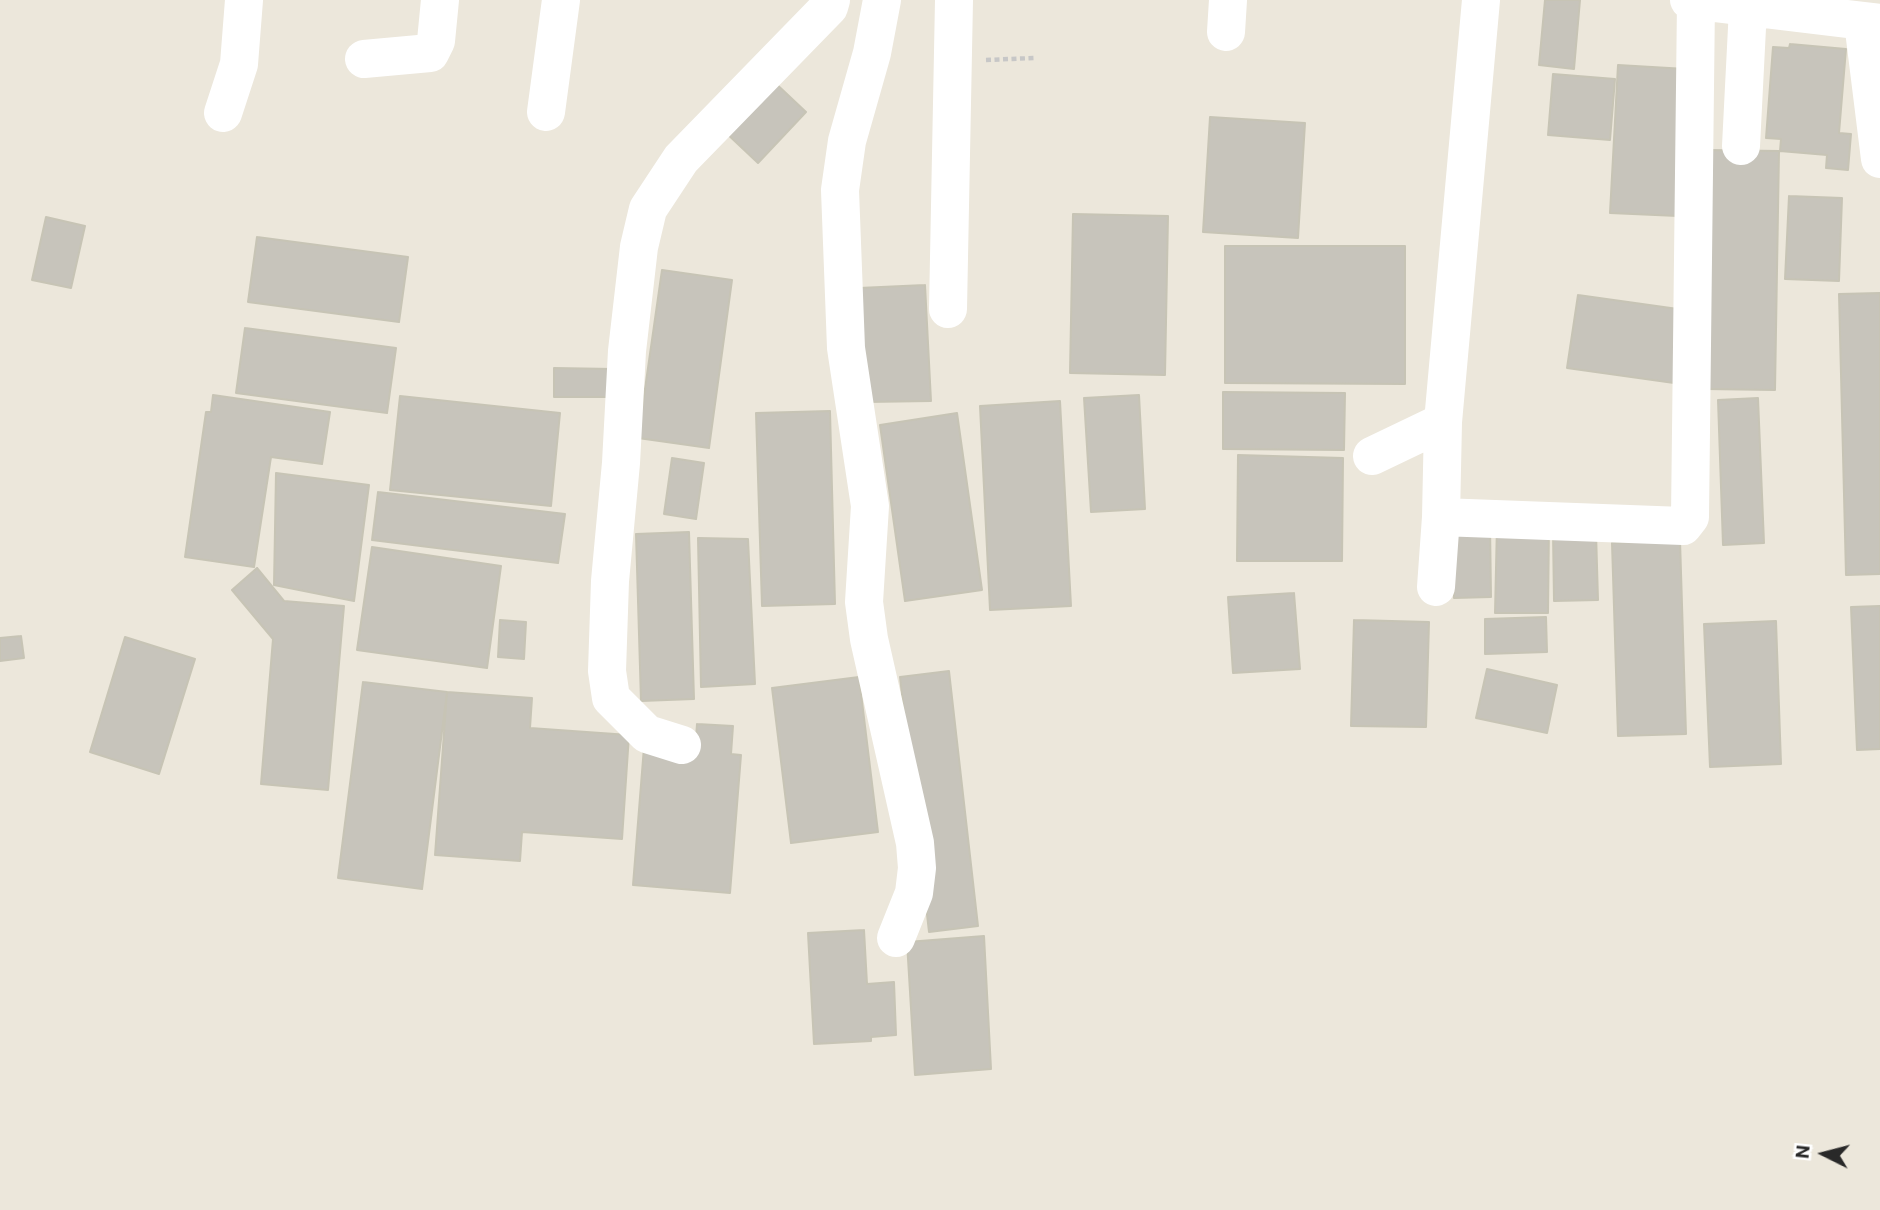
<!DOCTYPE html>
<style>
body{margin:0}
#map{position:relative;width:1880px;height:1210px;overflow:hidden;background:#ece7db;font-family:Roboto,sans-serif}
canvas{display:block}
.north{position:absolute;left:1789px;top:1119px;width:70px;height:70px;-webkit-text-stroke:5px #fff;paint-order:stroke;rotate:276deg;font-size:19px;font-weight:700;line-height:28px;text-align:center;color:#292929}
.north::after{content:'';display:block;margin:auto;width:24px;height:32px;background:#292929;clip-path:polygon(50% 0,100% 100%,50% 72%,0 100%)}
</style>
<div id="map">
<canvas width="1880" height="1210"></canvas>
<div class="north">N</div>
</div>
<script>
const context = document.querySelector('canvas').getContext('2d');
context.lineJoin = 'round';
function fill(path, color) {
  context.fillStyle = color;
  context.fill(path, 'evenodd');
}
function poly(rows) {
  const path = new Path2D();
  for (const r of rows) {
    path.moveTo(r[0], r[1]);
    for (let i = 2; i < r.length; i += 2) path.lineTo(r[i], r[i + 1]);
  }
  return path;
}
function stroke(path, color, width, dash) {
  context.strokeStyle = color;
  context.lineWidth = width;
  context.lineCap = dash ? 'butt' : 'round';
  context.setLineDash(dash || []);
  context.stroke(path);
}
const building = poly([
 [1545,0,1580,0,1574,69,1539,65,1545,0],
 [1790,44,1846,49,1839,133,1851,134,1848,170,1826,168,1827,155,1780,151,1781,139,1766,138,1773,47,1789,48,1790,44],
 [1618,65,1686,69,1678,216,1610,213,1618,65],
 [1553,74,1615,79,1610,140,1548,135,1553,74],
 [771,79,806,112,758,163,723,130,771,79],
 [1210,117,1305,123,1298,238,1203,232,1210,117],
 [1708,150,1779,151,1775,390,1705,389,1708,150],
 [1789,196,1842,198,1839,281,1785,279,1789,196],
 [1073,214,1168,216,1165,375,1070,373,1073,214],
 [46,217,85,226,71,288,32,280,46,217],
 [257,237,408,257,399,322,248,302,257,237],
 [1225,246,1405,246,1405,384,1225,383,1225,246],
 [662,270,732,280,709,448,638,438,662,270],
 [925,285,931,401,866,402,859,288,925,285],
 [1880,293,1880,574,1846,575,1839,294,1880,293],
 [1578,295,1685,310,1674,383,1567,368,1578,295],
 [245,328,396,348,387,413,236,393,245,328],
 [554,368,613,369,613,397,554,397,554,368],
 [1223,392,1345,393,1344,450,1223,449,1223,392],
 [213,395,330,412,322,464,271,457,254,567,185,557,206,412,211,412,213,395],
 [1139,395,1145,509,1091,512,1084,398,1139,395],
 [400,396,560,413,551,506,390,490,400,396],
 [1758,398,1764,543,1723,545,1718,400,1758,398],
 [1060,401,1071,606,990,610,980,406,1060,401],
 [830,411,835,604,762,606,756,413,830,411],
 [957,413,982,590,905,601,880,425,957,413],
 [1238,455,1343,458,1342,561,1237,561,1238,455],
 [672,458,704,463,696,519,664,514,672,458],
 [276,473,369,485,354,601,274,585,276,473],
 [378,492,565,514,558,563,372,540,378,492],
 [1453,524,1490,524,1491,597,1454,598,1453,524],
 [1497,524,1549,524,1548,613,1495,613,1497,524],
 [689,532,694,699,641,701,636,534,689,532],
 [1553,532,1596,532,1598,600,1554,601,1553,532],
 [698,538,748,539,755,684,701,687,698,538],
 [1680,540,1686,734,1618,736,1612,543,1680,540],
 [372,547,501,566,487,668,357,650,372,547],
 [257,568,284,601,344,606,328,790,261,784,273,639,232,590,257,568],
 [1294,593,1300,669,1233,673,1228,597,1294,593],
 [1880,606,1880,749,1857,750,1851,607,1880,606],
 [1546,617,1547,652,1485,654,1485,619,1546,617],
 [500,620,526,622,524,659,498,657,500,620],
 [1354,620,1429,622,1426,727,1351,726,1354,620],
 [1776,621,1781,764,1710,767,1704,624,1776,621],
 [21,636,24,658,0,661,0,638,21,636],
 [125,637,195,659,159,774,90,752,125,637],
 [1487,669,1557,685,1547,733,1476,718,1487,669],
 [949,671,978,926,929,932,900,677,949,671],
 [859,677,878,832,791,843,772,688,859,677],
 [363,682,447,692,422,889,338,878,363,682],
 [447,692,532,698,530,728,629,735,622,839,522,832,520,861,435,855,447,692],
 [697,724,733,726,731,754,741,755,730,893,633,885,644,747,695,752,697,724],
 [864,930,867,984,894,982,896,1035,871,1037,871,1041,814,1044,808,933,864,930],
 [984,936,991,1069,915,1075,907,942,984,936]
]);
const path = poly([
 [986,60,1034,58]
]);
const minor = poly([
 [882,0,872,53,847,141,840,190,846,348,870,506,864,602,869,639,915,843,917,868,914,893,896,938],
 [1689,0,1880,23],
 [1863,22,1880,159],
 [1226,32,1228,0],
 [364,59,430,53,436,41,440,0],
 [546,112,561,0],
 [223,113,239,64,244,0],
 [1741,146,1748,8],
 [948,309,954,0],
 [1372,456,1443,422],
 [1441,517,1683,526,1690,517,1696,1],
 [1436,587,1441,517,1443,422,1481,0],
 [682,745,647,734,611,698,607,671,610,581,621,463,627,351,639,247,648,209,681,159,829,7,831,0]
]);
fill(building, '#c7c4bb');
stroke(building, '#c7c4b5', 2);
stroke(path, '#c7c7c7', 4.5, [5, 3.5]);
stroke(minor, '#fff', 38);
</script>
